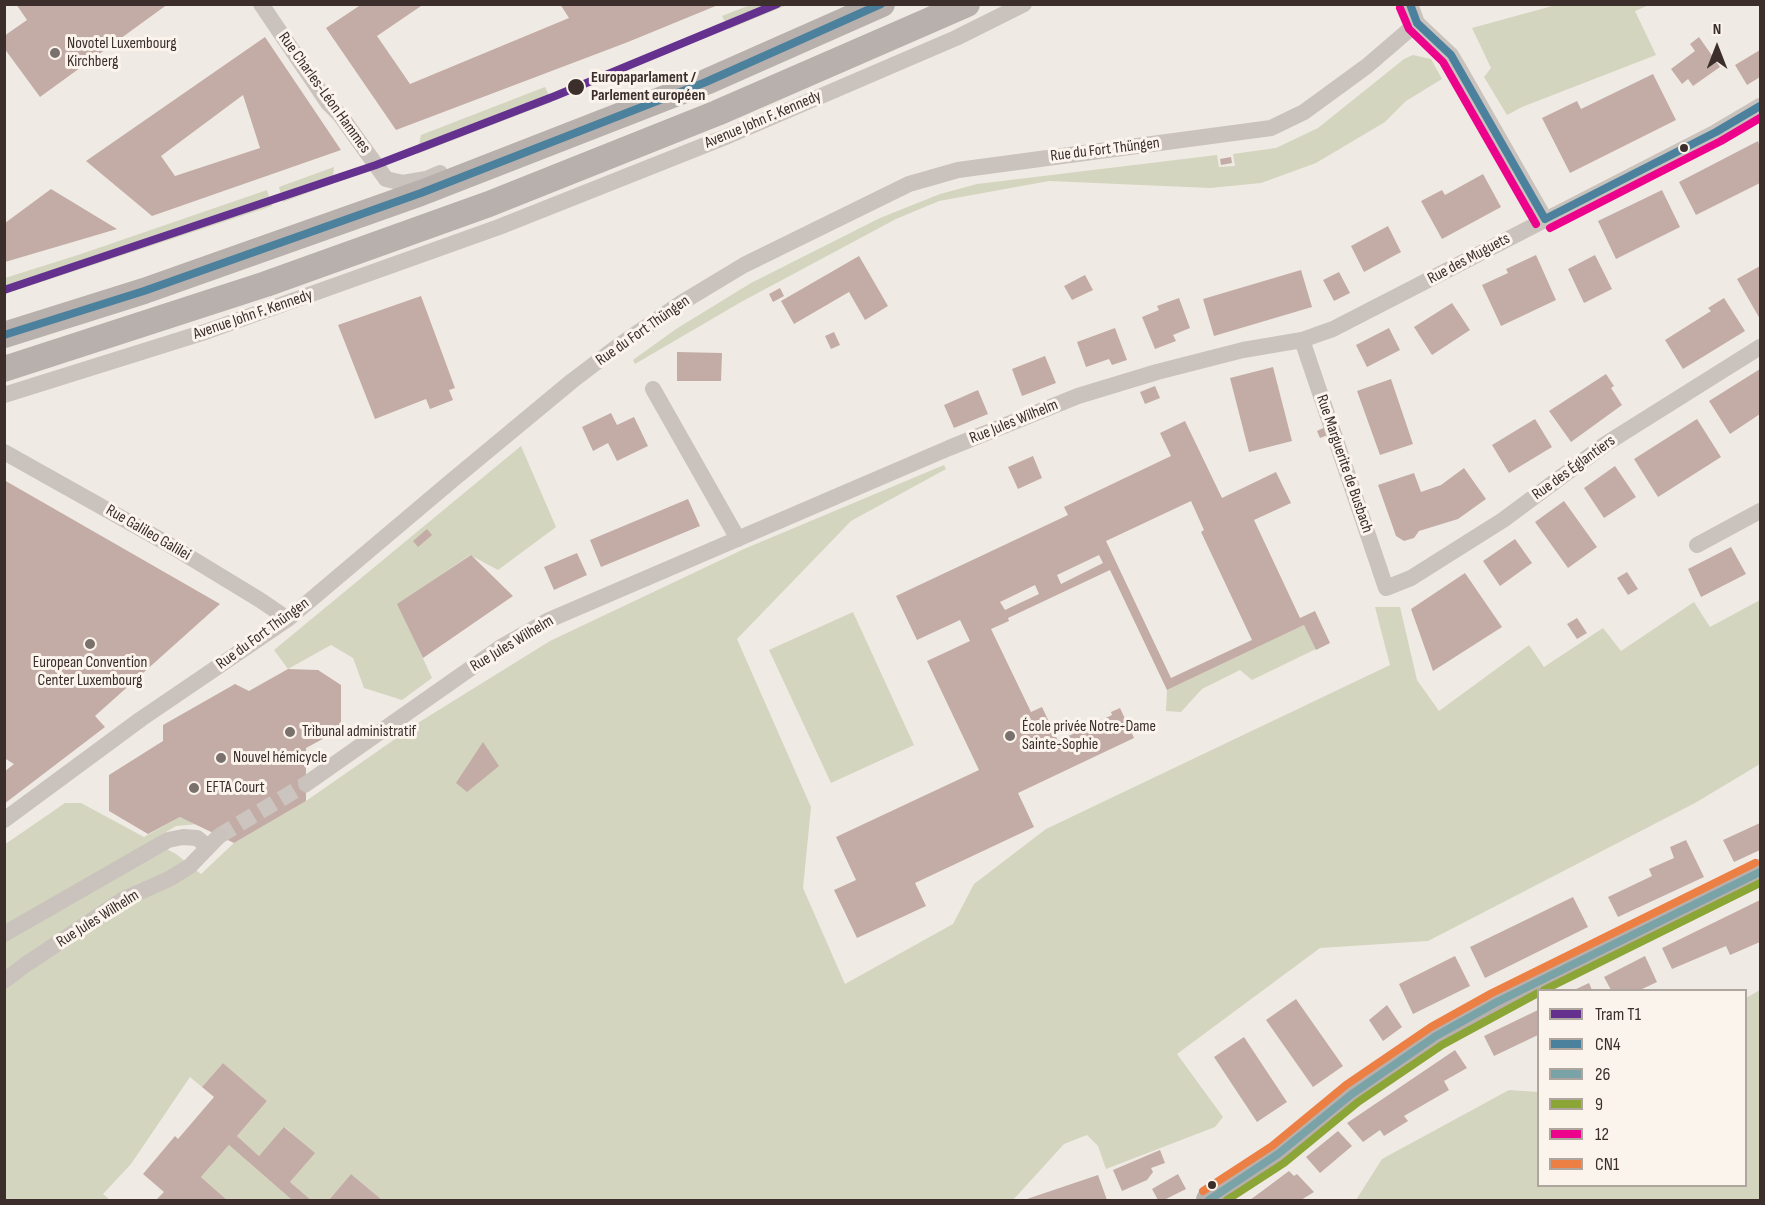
<!DOCTYPE html>
<meta charset="utf-8">
<style>
body{margin:0}
#map{position:relative;width:1765px;height:1205px;overflow:hidden;background:#f0eae4;font-family:"Sofia Sans Condensed",sans-serif}
canvas{display:block}
.frame{position:absolute;inset:0;border:6px solid #3b2e2b;pointer-events:none}
.legend{position:absolute;left:1537px;top:989px;width:210px;height:198px;box-sizing:border-box;background:#fbf4ed;border:2px solid #aea59f;margin:0;padding:8px 10px;list-style:none;font-size:18px;color:#3b2e2b}
.legend li{display:flex;align-items:center;gap:12px;height:30px}
.legend b{width:30px;border:2px solid #aea59f}
.north{position:absolute;left:1687px;top:18px;width:60px;height:60px;-webkit-text-stroke:4px #fbf4ed;paint-order:stroke;rotate:0deg;font-size:16px;font-weight:700;line-height:24px;text-align:center;color:#3b2e2b}
.north::after{content:'';display:block;margin:auto;width:21px;height:27px;background:#3b2e2b;clip-path:polygon(50% 0,100% 100%,50% 72%,0 100%)}
</style>
<div id="map">
<canvas width="1765" height="1205"></canvas>
<div class="frame"></div>
<ul class="legend">
<li><b style="height:8px;background:#64318f"></b>Tram T1</li>
<li><b style="height:8px;background:#4c819e"></b>CN4</li>
<li><b style="height:8px;background:#79a3a6"></b>26</li>
<li><b style="height:8px;background:#8ba636"></b>9</li>
<li><b style="height:8px;background:#ed028c"></b>12</li>
<li><b style="height:8px;background:#ec7f44"></b>CN1</li>
</ul>
<div class="north">N</div>
</div>
<script>
const context = document.querySelector('canvas').getContext('2d');
context.lineJoin = 'round';
function fill(path, color) {
  context.fillStyle = color;
  context.fill(path, 'evenodd');
}
function poly(rows) {
  const path = new Path2D();
  for (const r of rows) {
    path.moveTo(r[0], r[1]);
    for (let i = 2; i < r.length; i += 2) path.lineTo(r[i], r[i + 1]);
  }
  return path;
}
function stroke(path, color, width, dash) {
  context.strokeStyle = color;
  context.lineWidth = width;
  context.lineCap = dash ? 'butt' : 'round';
  context.setLineDash(dash || []);
  context.stroke(path);
}
function write(font, color, halo, rows, align = 'center') {
  context.font = font + ' "Sofia Sans Condensed",sans-serif';
  context.lineWidth = 6;
  context.setLineDash([]);
  context.textBaseline = 'middle';
  context.strokeStyle = halo;
  context.fillStyle = color;
  for (const [text, x, y, turn = 0] of rows) {
    context.save();
    context.translate(x, y);
    context.rotate((+turn || 0) * Math.PI / 180);
    context.textAlign = isNaN(turn) ? turn : align;
    if (halo) context.strokeText(text, 0, 0);
    context.fillText(text, 0, 0);
    context.restore();
  }
}
const green = poly([
 [750,5,750,4,787,5,729,29,722,16],
 [1556,5,1649,5,1635,11,1656,55,1522,107,1507,115,1484,77,1491,68,1472,28],
 [1413,55,1431,59,1442,79,1406,101,1385,122,1316,163,1261,183,1210,188,1049,181,939,201,896,219,741,302,635,364,633,360,676,329,751,283,880,218,940,194,977,184,1217,155,1219,167,1235,166,1233,154,1276,148,1318,128,1404,59],
 [545,87,552,102,417,154,421,135],
 [334,167,332,184,283,202,279,187],
 [267,190,272,206,5,294,5,278,81,254],
 [521,446,556,527,498,570,470,555,398,604,432,678,402,700,364,688,353,658,331,645,288,669,274,650],
 [944,465,946,469,851,521,737,639,811,807,803,888,845,984,953,924,974,884,1046,829,1390,665,1375,607,1400,607,1417,680,1439,711,1529,645,1544,667,1603,628,1621,651,1694,602,1710,627,1760,600,1760,764,1695,803,1428,941,1320,948,1177,1054,1223,1117,1215,1127,1106,1169,1098,1146,1087,1135,1064,1144,1013,1200,382,1200,351,1174,329,1200,311,1200,290,1182,314,1153,285,1127,259,1156,237,1136,267,1101,223,1063,202,1087,190,1077,131,1164,103,1194,110,1200,5,1200,4,845,65,803,81,803,144,837,180,817,198,824,176,826,151,841,176,854,201,874,234,843,306,801,421,721,550,641,744,549],
 [853,612,914,745,831,783,769,650],
 [1304,625,1316,649,1252,680,1240,670,1202,689,1181,712,1166,711,1167,690],
 [1760,990,1760,1200,1356,1200,1382,1159,1509,1090,1538,1092,1538,1186,1746,1186,1746,998],
 [229,1145,292,1200,227,1200,201,1177]
]);
const building = poly([
 [16,4,168,4,40,97,4,48,4,36,27,20],
 [358,4,424,4,377,36,410,84,569,18,560,4,718,5,628,42,396,130,326,28,359,6],
 [265,37,341,150,152,216,86,161],
 [243,95,260,148,175,176,161,156],
 [1699,37,1720,67,1693,86,1688,79,1682,84,1671,69,1695,51,1690,44],
 [1760,50,1760,77,1747,85,1735,65],
 [1653,74,1676,120,1570,173,1542,118,1577,101,1581,109],
 [1758,141,1760,147,1760,183,1696,215,1679,182],
 [1231,157,1232,163,1221,165,1220,159],
 [1483,174,1501,207,1442,239,1421,201,1442,190,1445,195],
 [51,189,117,229,5,262,5,223],
 [1662,190,1680,227,1616,259,1598,221],
 [1388,226,1401,252,1364,272,1351,246],
 [1536,255,1556,300,1501,326,1482,285,1508,273,1506,269],
 [1595,255,1612,289,1584,303,1568,269],
 [859,256,888,306,865,320,849,292,794,324,781,301],
 [1760,266,1760,319,1737,279],
 [1301,270,1312,307,1214,336,1203,299],
 [1339,272,1350,293,1334,301,1323,280],
 [1085,275,1093,290,1072,300,1064,286],
 [780,288,784,296,773,302,769,294],
 [421,296,455,388,449,390,453,400,430,409,426,399,375,419,338,325],
 [1179,298,1190,328,1173,335,1176,341,1155,349,1142,317,1159,310,1157,306],
 [1724,298,1745,331,1683,369,1665,340,1711,311,1708,308],
 [1452,303,1470,330,1432,355,1414,327],
 [1115,328,1127,360,1112,365,1109,359,1086,367,1077,342],
 [1389,328,1400,350,1367,367,1356,345],
 [834,332,840,345,831,349,825,336],
 [677,352,722,353,721,381,677,381],
 [1045,356,1056,383,1022,396,1012,369],
 [1273,367,1292,441,1249,452,1230,378],
 [1760,369,1760,414,1730,434,1709,401],
 [1606,374,1614,386,1611,388,1622,405,1571,442,1549,411],
 [1391,379,1413,444,1380,455,1357,391],
 [1155,386,1160,398,1145,404,1140,392],
 [978,390,988,414,954,428,944,405],
 [611,413,617,425,634,417,648,446,617,461,608,443,593,451,582,427],
 [1535,419,1552,447,1509,473,1492,445],
 [1697,419,1721,457,1658,497,1634,459],
 [1185,421,1222,498,1276,472,1291,503,1254,520,1300,618,1315,611,1330,643,1316,650,1304,625,1167,690,1110,570,1008,618,1009,621,991,629,1031,712,1042,707,1058,741,1112,715,1111,712,1120,708,1134,738,1018,793,1034,827,915,883,926,906,857,938,834,890,856,880,836,837,979,770,927,661,970,641,960,620,917,640,896,596,1068,515,1064,507,1171,456,1160,433],
 [1191,501,1204,530,1201,532,1252,640,1171,678,1106,541],
 [1099,555,1103,563,1061,584,1057,575],
 [1035,585,1039,594,1005,610,1000,602],
 [1325,427,1328,435,1320,438,1317,431],
 [1033,456,1042,478,1018,489,1008,467],
 [1615,466,1636,497,1604,518,1584,488],
 [1464,468,1486,499,1458,519,1419,531,1414,538,1404,541,1396,536,1378,485,1414,473,1421,492,1441,485],
 [4,480,220,604,95,716,105,727,4,804,4,772,14,764,4,758],
 [688,499,700,526,601,567,590,540],
 [1564,501,1597,547,1568,568,1535,522],
 [427,529,432,535,418,547,413,541],
 [1515,539,1532,563,1500,586,1483,561],
 [1731,547,1746,574,1701,597,1688,569],
 [577,553,587,575,554,590,544,567],
 [471,555,513,596,423,658,397,604],
 [1627,572,1638,589,1628,595,1617,578],
 [1465,573,1502,627,1433,671,1411,609],
 [1577,618,1587,633,1577,639,1567,624],
 [288,669,318,670,341,685,341,729,306,748,306,801,234,843,180,817,148,834,109,811,109,775,163,741,163,725,235,684,249,691],
 [483,742,499,766,467,792,456,783],
 [1760,823,1760,850,1734,862,1723,840],
 [1686,840,1704,877,1618,917,1608,897,1652,876,1649,869,1674,858,1670,847],
 [1573,897,1588,927,1485,978,1470,947],
 [1760,900,1760,942,1730,955,1726,946,1672,969,1662,948],
 [1455,956,1470,986,1413,1014,1399,984],
 [1645,956,1657,982,1640,990,1611,990,1604,977],
 [1589,983,1592,990,1574,990],
 [1296,999,1343,1066,1313,1087,1266,1020],
 [1387,1005,1402,1027,1383,1041,1369,1020],
 [1538,1010,1538,1035,1494,1056,1484,1036],
 [1244,1037,1287,1102,1257,1122,1214,1057],
 [1455,1050,1467,1068,1444,1081,1449,1090,1404,1116,1408,1121,1384,1136,1380,1130,1363,1142,1347,1123],
 [223,1063,267,1101,237,1136,259,1156,284,1127,315,1153,290,1182,311,1200,292,1200,229,1145,201,1177,227,1200,156,1200,164,1192,143,1174,175,1136,178,1139,214,1097,202,1087],
 [1338,1131,1352,1146,1320,1173,1306,1157],
 [1160,1150,1165,1163,1151,1168,1153,1172,1147,1180,1122,1191,1113,1170],
 [1289,1171,1294,1176,1297,1174,1314,1192,1301,1200,1250,1200],
 [351,1174,382,1200,329,1200],
 [1178,1174,1186,1189,1164,1200,1158,1200,1152,1189],
 [1098,1175,1107,1200,1024,1200]
]);
const minorTunnel = poly([
 [219,836,306,784]
]);
const minor = poly([
 [261,4,328,103,340,115,386,179,403,183,426,179,440,173],
 [1410,4,1417,23,1451,55,1460,70,1545,219],
 [1302,340,1386,588,1411,578,1503,520,1607,443,1760,347],
 [653,389,738,539],
 [4,395,205,332,499,227,728,136,956,38,1024,4],
 [4,452,168,544,260,600,288,619],
 [1697,545,1760,511],
 [306,784,501,647,549,620,949,448,1078,396,1157,372,1243,350,1302,340,1333,329,1716,132,1760,106],
 [4,820,141,719,288,619,449,483,572,381,618,346,681,303,744,265,909,184,958,170,1271,128,1304,112,1367,66,1417,23],
 [4,934,168,840,183,837,197,838,208,847],
 [4,981,25,965,124,899,169,879,190,866,219,836]
]);
const primary = poly([
 [4,335,144,291,421,193,706,82,882,4],
 [4,369,266,284,489,204,717,113,967,4],
 [1209,1200,1278,1154,1352,1094,1436,1036,1497,1002,1760,872]
]);
const bus1 = poly([
 [1410,4,1417,23,1451,55,1545,219,1716,132,1760,106],
 [4,335,144,291,421,193,706,82,881,4]
]);
const bus2 = poly([
 [1209,1200,1278,1154,1352,1094,1436,1036,1497,1002,1760,872]
]);
const bus3 = poly([
 [1544,990,1760,883],
 [1227,1200,1284,1163,1358,1102,1442,1045,1538,993]
]);
const bus4 = poly([
 [1400,8,1409,29,1443,62,1536,224],
 [1550,228,1721,141,1760,118]
]);
const bus5 = poly([
 [1203,1191,1272,1146,1346,1085,1431,1027,1492,993,1755,863]
]);
const tram1 = poly([
 [4,290,376,165,555,96,777,4]
]);
const markers = [
 [55,53,6,"#7a706c"],
 [576,87,9,"#3b2e2b"],
 [1684,148,5,"#3b2e2b"],
 [90,644,6,"#7a706c"],
 [290,732,6,"#7a706c"],
 [1010,736,6,"#7a706c"],
 [221,758,6,"#7a706c"],
 [194,788,6,"#7a706c"],
 [1212,1185,5,"#3b2e2b"]
];
const poiNames = [
 ["Novotel Luxembourg",67,44],
 ["Kirchberg",67,62],
 ["European Convention",90,663,"center"],
 ["Center Luxembourg",90,681,"center"],
 ["École privée Notre-Dame",1022,727],
 ["Sainte-Sophie",1022,745],
 ["Tribunal administratif",302,732],
 ["Nouvel hémicycle",233,758],
 ["EFTA Court",206,788]
];
const stopNames = [
 ["Europaparlament /",591,78],
 ["Parlement européen",591,96]
];
const streetNames = [
 ["Rue Charles-Léon Hammes",324,93,54],
 ["Avenue John F. Kennedy",763,120,-23],
 ["Rue du Fort Thüngen",1105,150,-7],
 ["Rue des Muguets",1469,259,-28],
 ["Avenue John F. Kennedy",253,315,-19],
 ["Rue du Fort Thüngen",643,331,-35],
 ["Rue Jules Wilhelm",1014,422,-22],
 ["Rue Marguerite de Busbach",1344,464,71],
 ["Rue des Églantiers",1574,468,-36],
 ["Rue Galileo Galilei",148,533,30],
 ["Rue du Fort Thüngen",263,634,-36],
 ["Rue Jules Wilhelm",512,644,-31],
 ["Rue Jules Wilhelm",98,919,-32]
];
fill(green, '#d3d5be');
fill(building, '#c3aca6');
stroke(minorTunnel, '#ccc4bf', 16, [16, 8]);
stroke(minor, '#c9c2bd', 16);
stroke(primary, '#b8b0ac', 26);
stroke(bus1, '#4c819e', 8);
stroke(bus2, '#79a3a6', 8);
stroke(bus3, '#8ba636', 8);
stroke(bus4, '#ed028c', 8);
stroke(bus5, '#ec7f44', 8);
stroke(tram1, '#64318f', 8);
for (const [x, y, r, color] of markers) {
  const dot = new Path2D();
  dot.arc(x, y, r, 0, 2 * Math.PI);
  context.fillStyle = color;
  context.fill(dot);
  stroke(dot, '#fbf4ed', 2);
}
write('16px', '#3b2e2b', '#fbf4ed', poiNames, 'left');
write('bold 16px', '#3b2e2b', '#fbf4ed', stopNames, 'left');
write('16px', '#3b2e2b', '#fbf4ed', streetNames);
</script>
